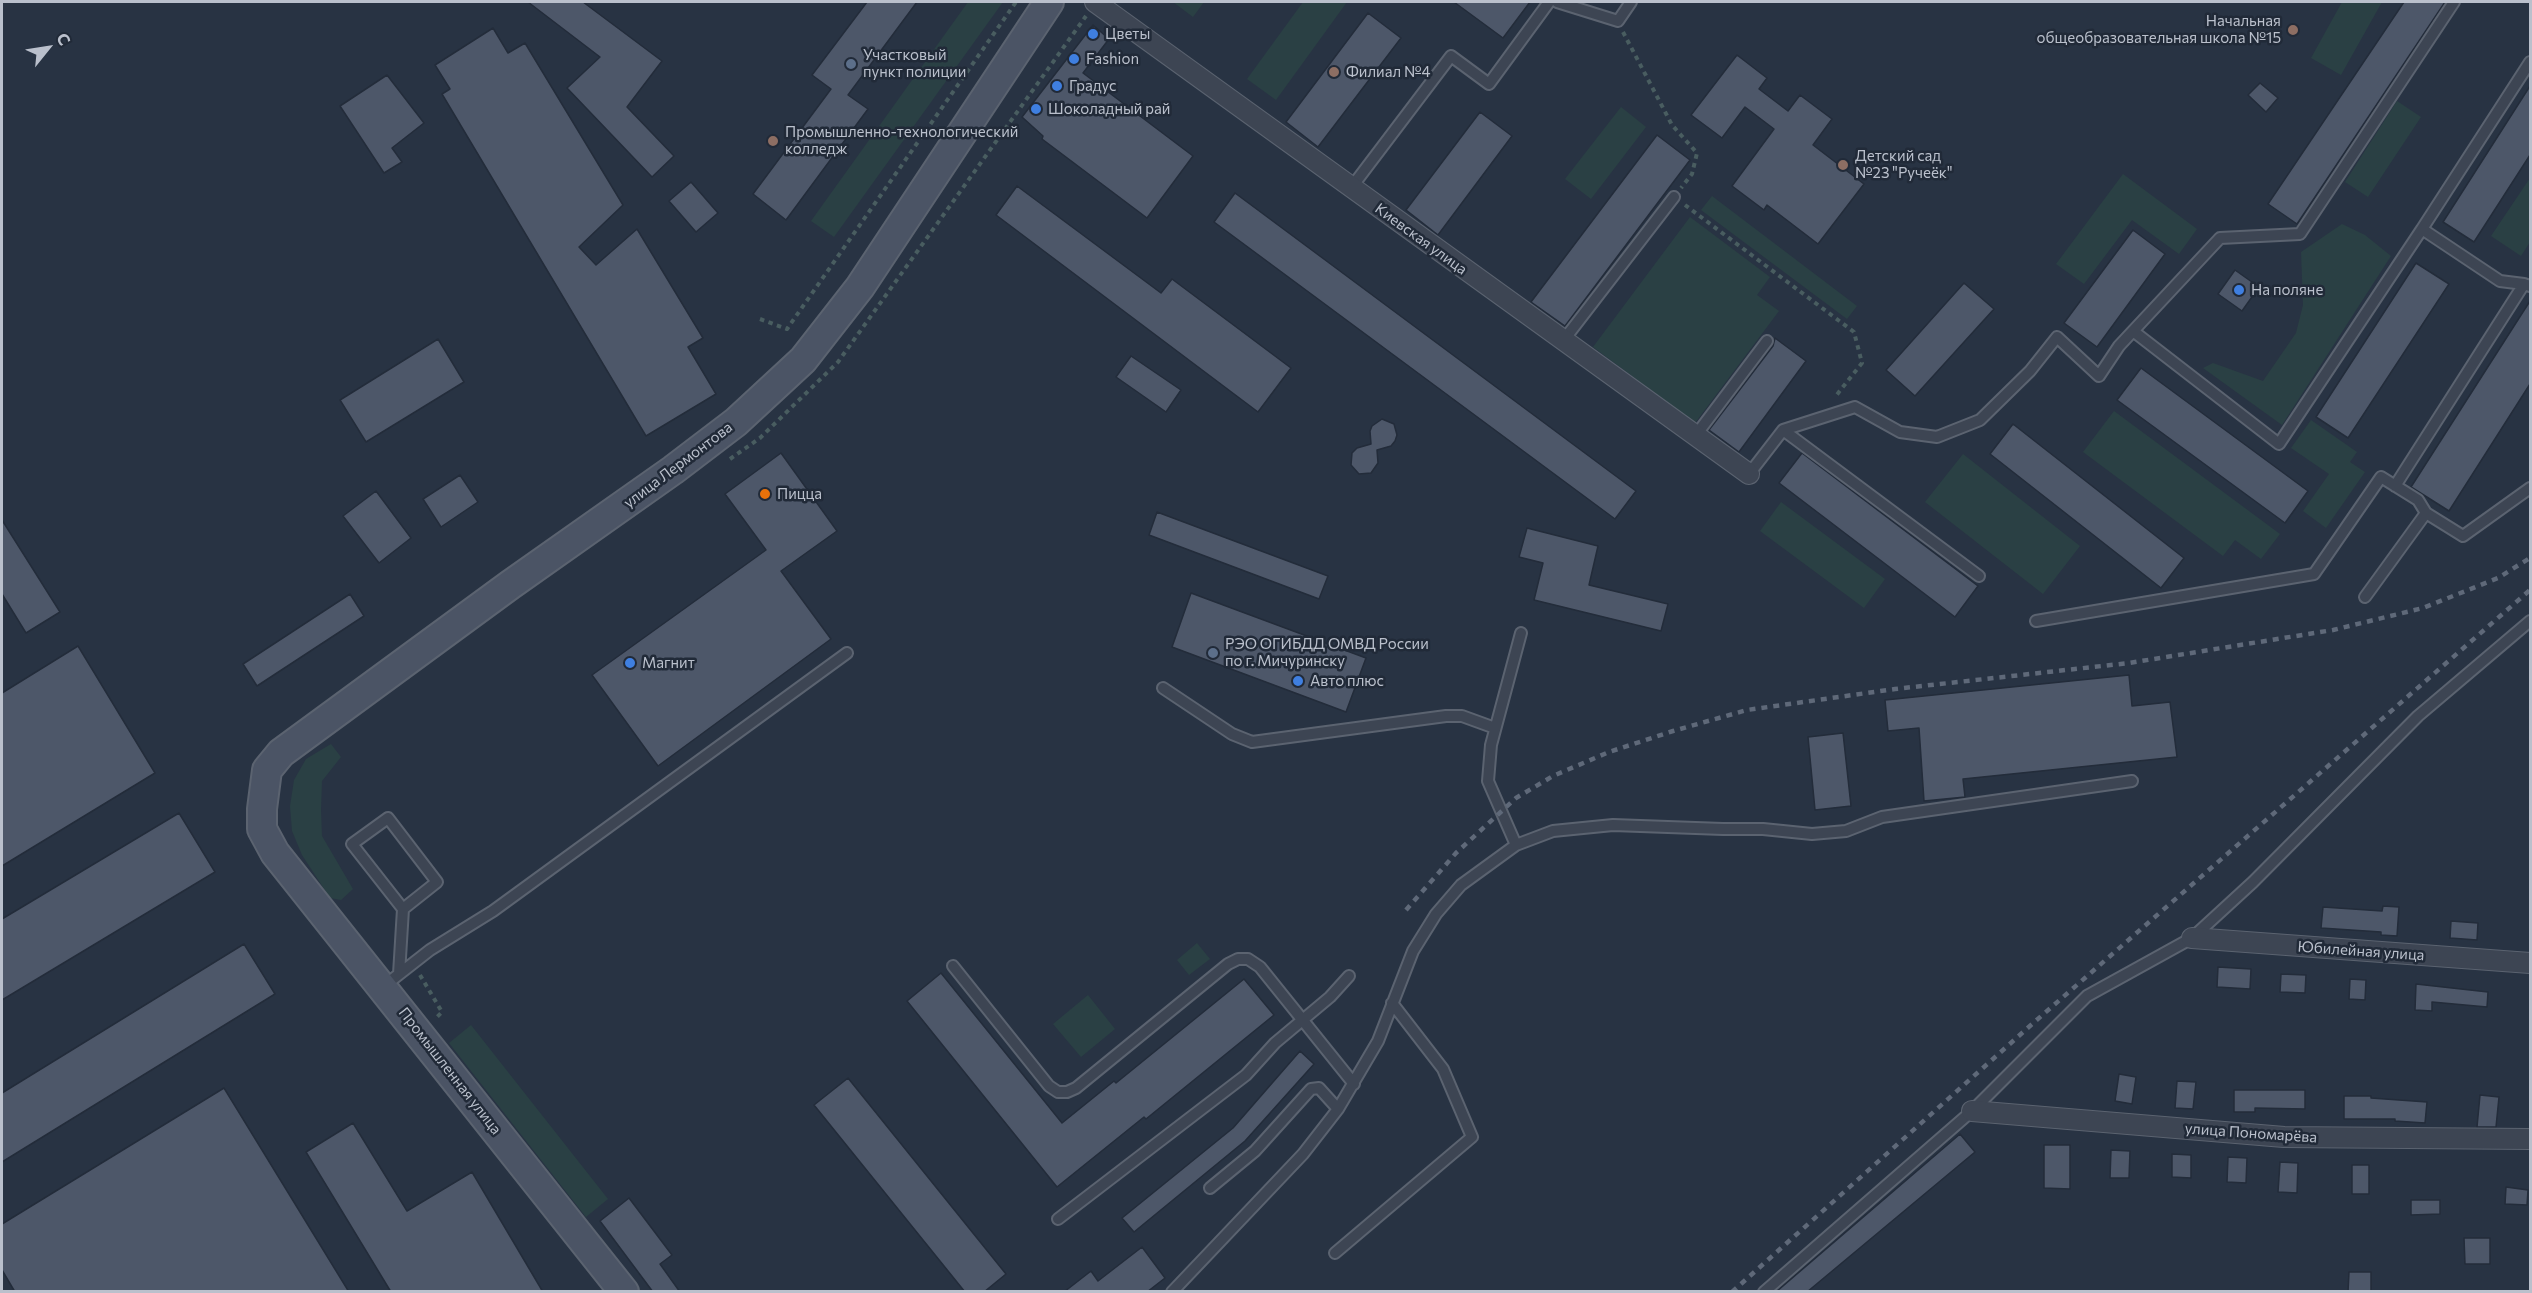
<!DOCTYPE html>
<meta charset="utf-8">
<style>
body{margin:0}
#map{position:relative;width:2532px;height:1293px;overflow:hidden;background:#283343;font-family:Commissioner,sans-serif}
canvas{display:block}
.frame{position:absolute;inset:0;border:3px solid #bac0cc;pointer-events:none}
.north{position:absolute;left:18px;top:18px;width:60px;height:60px;-webkit-text-stroke:4px #212a38;paint-order:stroke;rotate:60deg;font-size:16px;font-weight:700;line-height:24px;text-align:center;color:#bac0cc}
.north::after{content:'';display:block;margin:auto;width:21px;height:27px;background:#bac0cc;clip-path:polygon(50% 0,100% 100%,50% 72%,0 100%)}
</style>
<div id="map">
<canvas width="2532" height="1293"></canvas>
<div class="frame"></div>
<div class="north">С</div>
</div>
<script>
const context = document.querySelector('canvas').getContext('2d');
context.lineJoin = 'round';
function fill(path, color) {
  context.fillStyle = color;
  context.fill(path, 'evenodd');
}
function poly(rows) {
  const path = new Path2D();
  for (const r of rows) {
    path.moveTo(r[0], r[1]);
    for (let i = 2; i < r.length; i += 2) path.lineTo(r[i], r[i + 1]);
  }
  return path;
}
function stroke(path, color, width, dash) {
  context.strokeStyle = color;
  context.lineWidth = width;
  context.lineCap = dash ? 'butt' : 'round';
  context.setLineDash(dash || []);
  context.stroke(path);
}
function write(font, color, halo, rows, align = 'center') {
  context.font = font + ' Commissioner,sans-serif';
  context.lineWidth = 5;
  context.setLineDash([]);
  context.textBaseline = 'middle';
  context.strokeStyle = halo;
  context.fillStyle = color;
  for (const [text, x, y, turn = 0] of rows) {
    context.save();
    context.translate(x, y);
    context.rotate((+turn || 0) * Math.PI / 180);
    context.textAlign = isNaN(turn) ? turn : align;
    if (halo) context.strokeText(text, 0, 0);
    context.fillText(text, 0, 0);
    context.restore();
  }
}
const green = poly([
 [968,2,1003,2,834,237,811,221],
 [1173,2,1204,2,1193,17],
 [1303,2,1347,2,1276,100,1247,79],
 [2342,2,2382,2,2341,75,2311,58],
 [2397,101,2421,117,2368,197,2345,182],
 [1621,107,1646,127,1591,199,1565,179],
 [2123,174,2197,229,2179,254,2132,220,2084,284,2056,264],
 [2530,178,2530,242,2521,256,2491,236],
 [1712,196,1857,306,1847,319,1701,210],
 [1690,217,1770,277,1757,295,1779,311,1695,423,1593,347],
 [2342,224,2365,235,2391,256,2282,425,2203,368,2213,363,2263,381,2296,333,2303,305,2301,252],
 [2114,411,2280,534,2261,559,2235,540,2223,556,2083,452],
 [2311,420,2357,452,2350,462,2365,472,2326,528,2303,511,2329,474,2291,448],
 [1963,454,2080,546,2043,594,1925,502],
 [1781,502,1885,579,1864,608,1760,531],
 [331,744,341,757,322,781,321,810,322,836,353,889,341,900,330,898,302,855,292,831,290,806,294,780,306,759],
 [1197,943,1210,959,1189,975,1177,960],
 [1088,995,1115,1029,1081,1057,1053,1024],
 [471,1025,608,1199,586,1217,449,1043]
]);
const building = poly([
 [528,2,583,2,662,61,627,107,674,156,652,177,567,88,600,57,528,2],
 [867,2,917,2,848,95,868,109,786,220,753,194,831,89,812,75,867,2],
 [1454,2,1530,2,1503,38,1454,2],
 [2404,2,2445,2,2297,224,2268,204,2404,2],
 [1368,13,1401,38,1318,147,1286,122,1368,13],
 [1093,25,1109,39,1083,73,1193,156,1147,218,1042,139,1043,136,1022,117,1093,25],
 [493,28,508,53,525,43,623,205,579,247,596,265,637,229,703,338,688,347,716,394,646,436,442,94,450,89,435,65,493,28],
 [1737,55,1767,78,1759,89,1788,111,1800,95,1832,119,1813,145,1864,184,1818,244,1767,205,1764,210,1732,186,1774,129,1745,107,1722,138,1691,115,1737,55],
 [387,75,424,123,392,148,402,162,384,173,340,106,387,75],
 [2260,83,2278,98,2266,112,2248,95,2260,83],
 [2530,86,2530,155,2474,242,2443,222,2530,86],
 [1480,112,1512,136,1438,235,1406,210,1480,112],
 [1657,135,1690,160,1565,326,1531,302,1657,135],
 [691,182,718,213,696,232,669,201,691,182],
 [1017,186,1161,293,1172,279,1291,368,1258,412,996,215,1017,186],
 [1235,193,1636,491,1615,519,1214,222,1235,193],
 [2133,230,2165,254,2097,347,2064,323,2133,230],
 [2416,263,2449,284,2348,438,2316,417,2416,263],
 [2235,270,2259,287,2242,311,2218,294,2235,270],
 [1964,283,1994,309,1915,396,1886,370,1964,283],
 [2530,301,2530,384,2449,511,2411,487,2530,301],
 [1775,338,1806,361,1739,452,1709,430,1773,346,1775,338],
 [438,339,464,382,366,442,340,400,438,339],
 [1131,356,1181,390,1166,412,1116,377,1131,356],
 [2141,368,2308,491,2285,523,2117,400,2141,368],
 [1382,419,1394,424,1397,435,1395,441,1391,446,1377,450,1378,463,1371,473,1359,474,1351,465,1352,453,1357,448,1371,444,1370,431,1372,426,1382,419],
 [2013,424,2184,558,2161,588,1990,454,2013,424],
 [781,453,837,531,781,571,831,639,658,766,592,675,766,550,725,494,781,453],
 [1802,453,1978,586,1955,617,1779,483,1802,453],
 [460,475,478,502,441,527,423,499,460,475],
 [376,491,411,538,379,563,343,516,376,491],
 [1157,512,1328,576,1319,599,1149,535,1157,512],
 [2,520,60,612,26,633,2,594,2,520],
 [1527,528,1598,546,1589,585,1668,604,1661,631,1534,600,1543,563,1519,557,1527,528],
 [1191,593,1366,658,1346,712,1172,647,1191,593],
 [350,594,364,616,257,686,243,664,350,594],
 [78,646,155,773,2,866,2,693,78,646],
 [2129,675,2132,706,2170,702,2177,757,1963,779,1965,797,1924,801,1919,728,1888,731,1885,700,2129,675],
 [1843,733,1851,806,1815,810,1808,737,1843,733],
 [179,813,215,872,2,1000,2,919,179,813],
 [2383,906,2399,907,2397,936,2381,935,2381,932,2321,928,2323,907,2382,911,2383,906],
 [2451,921,2478,923,2477,940,2450,938,2451,921],
 [244,944,275,994,2,1162,2,1093,244,944],
 [2218,967,2251,969,2250,989,2217,987,2218,967],
 [941,973,1062,1123,1114,1081,1116,1083,1244,979,1274,1015,1146,1119,1144,1117,1057,1187,907,1001,941,973],
 [2281,974,2306,975,2305,993,2280,992,2281,974],
 [2350,979,2366,980,2365,1000,2349,999,2350,979],
 [2416,984,2488,992,2487,1007,2432,1002,2432,1011,2415,1010,2416,984],
 [1300,1051,1314,1064,1245,1141,1134,1232,1122,1218,1233,1128,1300,1051],
 [2119,1074,2136,1077,2132,1104,2115,1101,2119,1074],
 [848,1078,1006,1274,984,1292,965,1292,814,1105,848,1078],
 [2177,1081,2196,1082,2193,1109,2175,1108,2177,1081],
 [224,1088,349,1292,15,1292,2,1270,2,1224,224,1088],
 [2234,1090,2305,1090,2305,1109,2255,1108,2255,1112,2234,1112,2234,1090],
 [2480,1095,2499,1097,2496,1127,2477,1127,2480,1095],
 [2344,1096,2371,1096,2371,1098,2427,1102,2425,1123,2395,1121,2395,1119,2344,1119,2344,1096],
 [353,1123,407,1211,472,1172,543,1292,391,1292,306,1152,353,1123],
 [1960,1134,1975,1152,1807,1292,1776,1292,1960,1134],
 [2044,1145,2070,1145,2070,1189,2044,1188,2044,1145],
 [2111,1150,2130,1151,2129,1178,2110,1178,2111,1150],
 [2172,1154,2191,1155,2191,1178,2172,1177,2172,1154],
 [2228,1157,2247,1158,2246,1183,2227,1182,2228,1157],
 [2280,1162,2298,1163,2297,1193,2278,1192,2280,1162],
 [2352,1165,2369,1165,2369,1194,2352,1194,2352,1165],
 [2506,1187,2528,1190,2527,1205,2505,1204,2506,1187],
 [629,1198,672,1255,660,1264,680,1292,653,1292,600,1221,629,1198],
 [2411,1200,2440,1200,2440,1214,2411,1215,2411,1200],
 [2464,1238,2490,1238,2490,1264,2465,1264,2464,1238],
 [1142,1247,1165,1278,1147,1292,1064,1292,1091,1271,1098,1281,1142,1247],
 [2349,1272,2371,1272,2371,1292,2348,1292,2349,1272]
]);
const path = poly([
 [1623,32,1672,125,1697,153,1692,174,1681,188],
 [1685,205,1854,332,1862,363,1835,397],
 [760,319,787,329,1016,2],
 [730,459,760,438,838,362,1086,16],
 [420,975,442,1012,435,1019]
]);
const lane = poly([
 [1557,2,1618,21,1631,2],
 [1351,188,1451,56,1489,84,1549,2],
 [2524,284,2500,281,2422,229,2530,62],
 [2133,331,2279,444,2422,229],
 [1563,341,1674,197],
 [1783,430,1979,576],
 [1696,435,1767,341],
 [1749,474,1783,430,1855,407,1900,432,1937,437,1980,420,2030,371,2057,337,2099,376,2119,346,2220,238,2300,234,2454,2],
 [2395,486,2524,284,2530,286],
 [2365,597,2426,513],
 [2036,621,2314,574,2381,477,2418,500,2426,513,2463,536,2530,488],
 [1163,688,1232,734,1252,742,1446,716,1462,716,1495,728],
 [1516,845,1553,831,1613,825,1723,829,1763,829,1812,834,1846,831,1882,817,2132,781],
 [953,966,1049,1086,1058,1092,1067,1092,1076,1088,1228,964,1238,959,1248,959,1260,967,1354,1084],
 [399,974,403,909,437,882,388,818,352,844,403,909],
 [384,986,430,950,493,911,847,653],
 [1210,1188,1255,1151,1311,1089,1319,1088,1338,1109],
 [1058,1219,1246,1075,1275,1043,1330,997,1349,976],
 [1335,1253,1472,1137,1443,1069,1392,1003],
 [1172,1292,1303,1154,1338,1109,1378,1041,1413,951,1436,914,1461,885,1516,845,1488,781,1491,745,1521,633],
 [1764,1292,1972,1111,2087,996,2192,938,2253,882,2418,716,2530,621]
]);
const street = poly([
 [1095,2,1749,474],
 [2192,938,2530,963],
 [1972,1111,2284,1137,2530,1139]
]);
const secondary = poly([
 [624,1292,275,853,262,829,262,809,267,770,281,753,510,585,673,470,736,422,803,360,860,287,1049,2]
]);
const rail = poly([
 [1406,910,1456,853,1516,798,1553,776,1609,752,1673,731,1747,710,1895,689,2129,663,2333,630,2423,608,2498,578,2530,558],
 [1732,1292,2031,1025,2530,590]
]);
const markers = [
 [2293,30,6,"#8d6e63"],
 [1093,34,6,"#3f7fe0"],
 [1074,59,6,"#3f7fe0"],
 [851,64,6,"#5c6f8a"],
 [1334,72,6,"#8d6e63"],
 [1057,86,6,"#3f7fe0"],
 [1036,109,6,"#3f7fe0"],
 [773,141,6,"#8d6e63"],
 [1843,165,6,"#8d6e63"],
 [2239,290,6,"#3f7fe0"],
 [765,494,6,"#e8710a"],
 [1213,653,6,"#5c6f8a"],
 [630,663,6,"#3f7fe0"],
 [1298,681,6,"#3f7fe0"]
];
const poiNames = [
 ["Начальная",2281,21,"right"],
 ["общеобразовательная школа №15",2281,38,"right"],
 ["Цветы",1105,34],
 ["Участковый",863,55],
 ["пункт полиции",863,72],
 ["Fashion",1086,59],
 ["Филиал №4",1346,72],
 ["Градус",1069,86],
 ["Шоколадный рай",1048,109],
 ["Промышленно-технологический",785,132],
 ["колледж",785,149],
 ["Детский сад",1855,156],
 ["№23 \"Ручеёк\"",1855,173],
 ["На поляне",2251,290],
 ["Пицца",777,494],
 ["РЭО ОГИБДД ОМВД России",1225,644],
 ["по г. Мичуринску",1225,661],
 ["Магнит",642,663],
 ["Авто плюс",1310,681]
];
const streetNames = [
 ["Киевская улица",1421,239,36],
 ["улица Лермонтова",678,465,-37],
 ["Юбилейная улица",2361,951,4],
 ["Промышленная улица",450,1071,52],
 ["улица Пономарёва",2251,1133,4]
];
fill(green, '#2a4044');
fill(building, '#4d5769');
stroke(building, '#232c3a', 1.5);
stroke(lane, '#5b6370', 14);
stroke(street, '#5b6370', 22);
stroke(secondary, '#5b6370', 32);
stroke(path, '#495d60', 4, [4.5, 4.5]);
stroke(lane, '#3d4553', 10);
stroke(street, '#3d4553', 20);
stroke(secondary, '#4b5465', 28);
stroke(rail, '#5f6979', 4.5, [6, 6]);
for (const [x, y, r, color] of markers) {
  const dot = new Path2D();
  dot.arc(x, y, r, 0, 2 * Math.PI);
  context.fillStyle = color;
  context.fill(dot);
  stroke(dot, '#212a38', 2);
}
write('15px', '#bac0cc', '#212a38', poiNames, 'left');
write('15px', '#bac0cc', '#212a38', streetNames);
</script>
